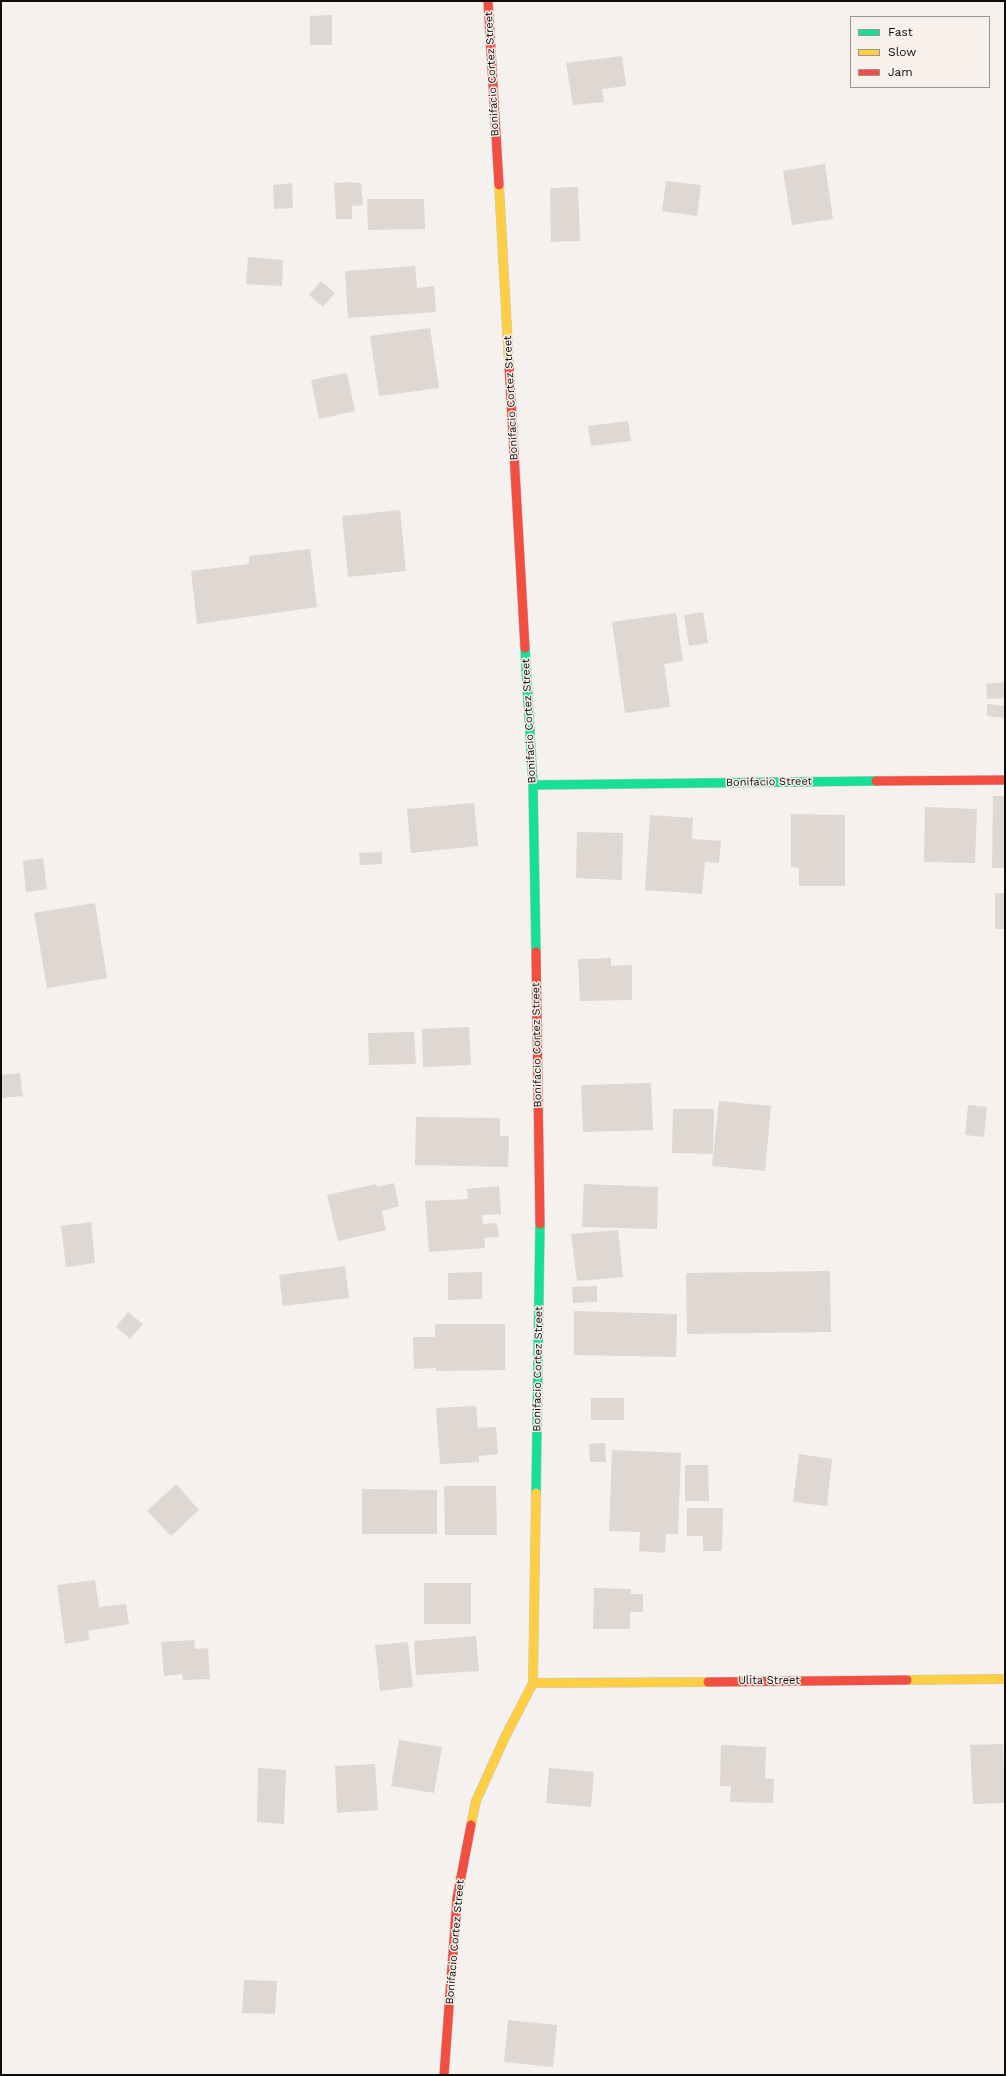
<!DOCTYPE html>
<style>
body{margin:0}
#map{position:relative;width:1006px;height:2076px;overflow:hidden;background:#f5f1ee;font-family:"Work Sans",sans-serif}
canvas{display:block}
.frame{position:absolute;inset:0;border:2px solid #0e0c0a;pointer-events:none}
.legend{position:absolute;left:850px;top:16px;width:140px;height:72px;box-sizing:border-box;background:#f8f0eb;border:1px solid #9a9591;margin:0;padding:5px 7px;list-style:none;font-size:12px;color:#0e0c0a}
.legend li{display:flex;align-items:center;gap:8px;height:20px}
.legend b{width:20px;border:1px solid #9a9591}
</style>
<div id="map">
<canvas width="1006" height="2076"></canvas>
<div class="frame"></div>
<ul class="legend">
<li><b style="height:5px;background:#16e098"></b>Fast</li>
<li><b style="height:5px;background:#ffcf43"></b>Slow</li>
<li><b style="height:5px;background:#f24e42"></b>Jam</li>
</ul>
</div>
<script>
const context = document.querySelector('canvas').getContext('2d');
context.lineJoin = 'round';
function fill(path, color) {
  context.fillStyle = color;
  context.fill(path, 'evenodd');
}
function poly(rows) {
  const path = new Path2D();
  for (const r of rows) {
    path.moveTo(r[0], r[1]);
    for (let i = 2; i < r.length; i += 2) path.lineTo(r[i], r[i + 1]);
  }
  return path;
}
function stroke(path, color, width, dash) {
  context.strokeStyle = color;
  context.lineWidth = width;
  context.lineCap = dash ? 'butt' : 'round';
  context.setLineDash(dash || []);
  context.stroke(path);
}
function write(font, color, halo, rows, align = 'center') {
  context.font = font + ' "Work Sans",sans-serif';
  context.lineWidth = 3;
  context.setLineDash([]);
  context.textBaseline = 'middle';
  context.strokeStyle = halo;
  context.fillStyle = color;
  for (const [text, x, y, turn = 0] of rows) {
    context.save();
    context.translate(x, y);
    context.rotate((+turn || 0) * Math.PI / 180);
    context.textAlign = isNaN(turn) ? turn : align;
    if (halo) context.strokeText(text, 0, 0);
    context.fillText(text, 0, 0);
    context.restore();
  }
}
const building = poly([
 [332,15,332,45,310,45,310,16],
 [622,56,626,86,602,89,604,102,573,105,566,63],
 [825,164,833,219,792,225,783,171],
 [666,181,701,185,697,216,662,211],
 [351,182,361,183,363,205,352,206,352,219,336,219,334,183],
 [292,183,293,208,274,209,273,185],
 [578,187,580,241,551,242,550,188],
 [367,199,424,199,425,229,368,230],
 [248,257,283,260,282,286,246,284],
 [415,266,417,288,434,286,436,312,348,318,345,271],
 [321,281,335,293,323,307,309,295],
 [430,328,439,388,379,396,370,336],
 [347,373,355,411,319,419,311,380],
 [628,421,631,441,591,446,588,426],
 [400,510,406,571,348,577,342,516],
 [310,549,317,607,197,624,191,571,249,564,249,556],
 [703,612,708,643,689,646,684,615],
 [676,613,683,661,664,664,670,707,625,713,612,622],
 [1005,682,1005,698,987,699,986,684],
 [987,704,1005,706,1005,718,987,716],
 [993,796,1005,796,1005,868,992,868],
 [474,803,478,846,411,853,407,809],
 [925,807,977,809,975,863,924,862],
 [791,814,845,815,845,886,799,886,799,868,791,867],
 [650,815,693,818,692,839,721,841,719,863,705,862,702,894,645,890],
 [577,832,623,833,622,880,576,878],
 [382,852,382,864,360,865,359,853],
 [43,858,47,889,26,892,23,861],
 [995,893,1005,893,1005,929,995,929],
 [95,903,107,978,47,988,34,913],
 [611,958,611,966,632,965,632,1000,580,1001,578,959],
 [469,1027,471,1065,423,1067,422,1029],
 [414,1032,416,1064,369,1065,368,1033],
 [20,1073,23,1096,1,1098,1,1075],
 [651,1083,653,1130,583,1132,581,1085],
 [719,1101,771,1106,765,1171,712,1166],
 [968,1105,987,1107,984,1137,965,1135],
 [673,1109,714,1109,713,1154,672,1153],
 [416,1117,500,1118,500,1136,509,1136,508,1167,415,1165],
 [394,1183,399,1206,382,1211,386,1230,338,1241,327,1195,376,1184,377,1187],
 [584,1184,658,1187,657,1229,582,1227],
 [499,1186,501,1214,482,1215,483,1224,497,1223,499,1237,484,1238,485,1248,429,1252,425,1201,468,1199,467,1189],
 [91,1222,95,1263,66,1267,61,1226],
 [618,1230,623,1277,577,1281,571,1234],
 [345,1266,349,1298,283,1306,279,1275],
 [830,1271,831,1332,687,1334,686,1273],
 [482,1272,482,1299,448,1300,448,1273],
 [597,1286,597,1302,573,1303,572,1287],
 [574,1311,677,1314,676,1357,574,1355],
 [128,1312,143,1324,130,1339,116,1327],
 [435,1324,505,1324,505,1370,436,1371,436,1368,414,1369,413,1337,435,1337],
 [591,1398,624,1398,624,1420,591,1420],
 [476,1406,478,1428,496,1427,498,1454,479,1456,479,1462,440,1464,436,1408],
 [605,1443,606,1462,590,1462,589,1444],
 [612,1450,681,1453,678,1534,666,1534,665,1553,639,1551,640,1532,609,1531],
 [799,1454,832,1459,827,1506,793,1502],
 [685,1465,708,1465,709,1501,685,1501],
 [176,1484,199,1510,171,1536,147,1511],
 [444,1486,496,1486,497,1535,445,1535],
 [362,1489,437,1490,437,1534,362,1534],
 [687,1508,723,1508,722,1551,703,1551,703,1536,687,1536],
 [95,1580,99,1607,126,1604,129,1624,88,1631,89,1640,65,1644,57,1585],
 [424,1583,471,1583,471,1624,424,1624],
 [594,1588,631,1589,631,1594,643,1594,643,1612,630,1612,630,1629,593,1629],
 [476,1636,479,1671,416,1675,414,1641],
 [194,1640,195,1649,208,1648,210,1679,183,1680,182,1674,164,1676,161,1642],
 [408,1642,413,1687,380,1691,375,1645],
 [399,1740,442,1747,434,1793,391,1786],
 [1003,1744,1005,1803,973,1804,970,1745],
 [721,1745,766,1747,765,1778,774,1779,773,1803,730,1802,731,1786,720,1786],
 [375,1764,378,1810,337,1813,335,1766],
 [258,1768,286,1770,284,1824,257,1822],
 [549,1768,594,1772,591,1807,546,1803],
 [244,1980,277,1981,275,2014,242,2013],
 [508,2020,557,2025,553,2067,504,2062]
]);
const fast = poly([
 [525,648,533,785,536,952],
 [533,785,876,781],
 [536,1493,540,1224]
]);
const slow = poly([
 [499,185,509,365],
 [907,1680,1005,1679],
 [533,1683,708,1682],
 [471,1825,476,1801,505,1737,533,1683,536,1493]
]);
const jam = poly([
 [488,1,499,185],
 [509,365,525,648],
 [876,781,1005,780],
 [536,952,540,1224],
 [708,1682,907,1680],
 [444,2075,457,1898,471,1825]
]);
const streetNames = [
 ["Bonifacio Cortez Street",492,74,-93],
 ["Bonifacio Cortez Street",511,398,-93],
 ["Bonifacio Cortez Street",529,721,-93],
 ["Bonifacio Street",769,782,-1],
 ["Bonifacio Cortez Street",537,1045,-91],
 ["Bonifacio Cortez Street",538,1369,-89],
 ["Ulita Street",769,1681],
 ["Bonifacio Cortez Street",455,1942,-85]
];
fill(building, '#dfd7d1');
stroke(fast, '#c7c4c3', 10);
stroke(slow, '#c7c4c3', 10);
stroke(jam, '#c7c4c3', 10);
stroke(fast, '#16e098', 9);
stroke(slow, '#ffcf43', 9);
stroke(jam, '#f24e42', 9);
write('11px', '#0e0c0a', '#f8f0eb', streetNames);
</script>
